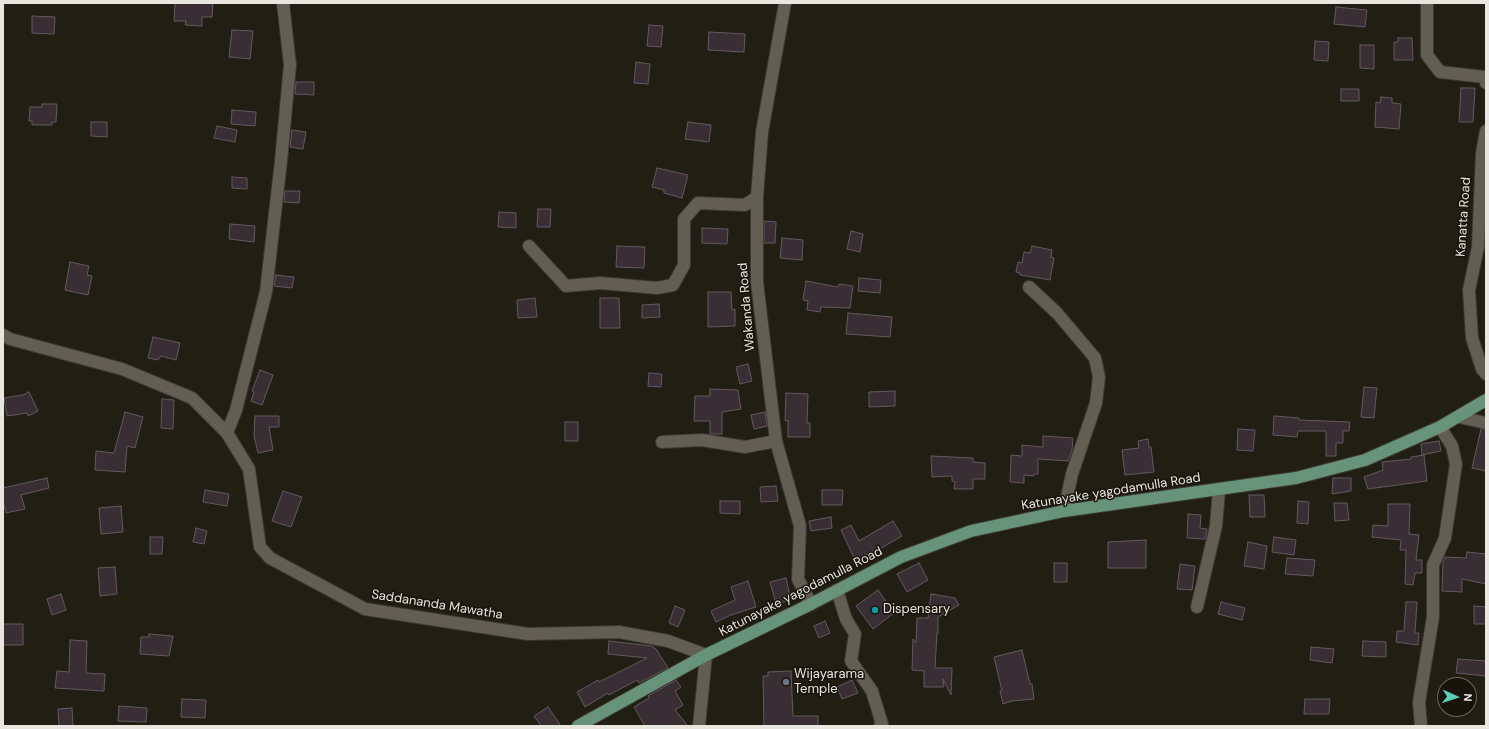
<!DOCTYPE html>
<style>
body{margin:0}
#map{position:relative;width:1489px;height:729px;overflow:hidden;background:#211e14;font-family:"DM Sans",sans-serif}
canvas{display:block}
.frame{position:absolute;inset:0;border:4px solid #e9e6e0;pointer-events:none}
.north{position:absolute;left:1437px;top:677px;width:40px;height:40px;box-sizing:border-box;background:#18140b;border:1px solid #6c6860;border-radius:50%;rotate:93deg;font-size:11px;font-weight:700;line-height:16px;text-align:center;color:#e9e6e0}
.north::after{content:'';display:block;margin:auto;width:14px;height:18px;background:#5bcebb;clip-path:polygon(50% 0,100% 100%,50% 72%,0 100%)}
</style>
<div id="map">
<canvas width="1489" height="729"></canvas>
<div class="frame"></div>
<div class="north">N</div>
</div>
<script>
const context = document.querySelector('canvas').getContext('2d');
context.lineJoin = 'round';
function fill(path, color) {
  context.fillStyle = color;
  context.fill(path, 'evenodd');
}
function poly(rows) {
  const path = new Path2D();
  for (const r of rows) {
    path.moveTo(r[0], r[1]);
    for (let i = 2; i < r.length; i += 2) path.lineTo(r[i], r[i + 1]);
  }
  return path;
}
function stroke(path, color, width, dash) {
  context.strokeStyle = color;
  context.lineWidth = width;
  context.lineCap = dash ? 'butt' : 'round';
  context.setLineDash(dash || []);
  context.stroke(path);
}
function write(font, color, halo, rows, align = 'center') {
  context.font = font + ' "DM Sans",sans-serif';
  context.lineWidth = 3;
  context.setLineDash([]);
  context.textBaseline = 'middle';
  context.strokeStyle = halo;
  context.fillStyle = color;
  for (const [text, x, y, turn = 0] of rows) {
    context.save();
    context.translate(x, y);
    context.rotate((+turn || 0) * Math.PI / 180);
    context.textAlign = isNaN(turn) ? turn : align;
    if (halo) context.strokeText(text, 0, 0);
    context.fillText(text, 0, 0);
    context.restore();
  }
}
const building = poly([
 [175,3,213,3,212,17,202,17,202,26,185,25,186,21,174,21,175,3],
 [1336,7,1367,10,1365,27,1334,24,1336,7],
 [32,16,55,17,54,34,32,33,32,16],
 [649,25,663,26,661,47,647,46,649,25],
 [232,30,253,31,250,59,229,57,232,30],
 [709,32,745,34,744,52,708,50,709,32],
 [1398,38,1412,38,1413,60,1394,60,1394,42,1398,42,1398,38],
 [1315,41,1329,42,1328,61,1314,60,1315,41],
 [1360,45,1374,45,1374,69,1360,68,1360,45],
 [636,62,650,64,648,84,634,83,636,62],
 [296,82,314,82,314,95,295,94,296,82],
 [1461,88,1475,88,1473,122,1459,122,1461,88],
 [1341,89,1359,89,1359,101,1341,101,1341,89],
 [1381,97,1392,98,1392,103,1401,104,1399,129,1375,127,1376,102,1380,103,1381,97],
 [42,104,57,104,56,122,52,122,52,125,32,125,32,121,29,121,30,107,42,107,42,104],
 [232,110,256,112,255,126,231,124,232,110],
 [91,122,107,122,107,137,91,136,91,122],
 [688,122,711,125,709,142,685,139,688,122],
 [217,126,237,130,235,142,214,138,217,126],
 [292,130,306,132,303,149,290,147,292,130],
 [657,168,688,175,682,198,664,193,664,190,652,187,657,168],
 [232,177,247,178,247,189,232,188,232,177],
 [285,191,300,191,299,203,284,202,285,191],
 [538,209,551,209,550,227,537,227,538,209],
 [499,212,516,213,516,228,498,227,499,212],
 [764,221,776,222,775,243,764,243,764,221],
 [230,224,255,226,254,242,229,239,230,224],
 [702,228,728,229,727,244,702,243,702,228],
 [851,231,863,234,860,252,847,249,851,231],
 [782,238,803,240,802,260,780,258,782,238],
 [617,246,645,247,644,268,616,267,617,246],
 [1032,246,1052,250,1051,257,1054,258,1050,280,1020,275,1020,273,1016,272,1018,262,1022,263,1024,252,1030,253,1032,246],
 [70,262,89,266,87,275,92,276,88,295,65,290,70,262],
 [276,275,294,277,292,288,274,286,276,275],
 [859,278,881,280,880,293,858,291,859,278],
 [806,281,838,287,839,284,853,286,850,308,821,307,820,312,807,310,808,301,803,300,806,281],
 [708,292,731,292,732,310,735,309,735,326,708,327,708,292],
 [535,298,537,317,518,318,517,300,535,298],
 [600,298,619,298,620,328,600,328,600,298],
 [659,304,660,317,642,318,642,305,659,304],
 [848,313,892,317,890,337,846,334,848,313],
 [153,337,180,343,176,360,161,356,158,360,148,358,153,337],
 [748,364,752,381,740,384,736,367,748,364],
 [260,370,273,375,262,405,251,401,254,392,252,391,260,370],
 [649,373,662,374,661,387,648,386,649,373],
 [1364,387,1377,388,1374,418,1361,417,1364,387],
 [710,389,738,390,741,409,722,412,722,434,710,434,710,421,694,421,695,396,710,396,710,389],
 [895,391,895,406,869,407,869,392,895,391],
 [29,392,38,411,28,416,27,413,7,416,4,398,23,395,29,392],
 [786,393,808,394,807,423,810,423,810,437,788,437,788,420,785,421,786,393],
 [162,399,174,400,173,429,161,428,162,399],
 [125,412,143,417,135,448,127,446,125,472,95,470,96,451,114,453,125,412],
 [765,412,767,426,754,429,751,415,765,412],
 [255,416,279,416,279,427,269,427,273,450,258,453,254,436,255,416],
 [1274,416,1299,418,1299,420,1350,422,1349,431,1343,431,1343,443,1336,443,1336,456,1326,456,1326,431,1298,431,1297,437,1273,435,1274,416],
 [565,422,578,422,578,441,565,441,565,422],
 [1238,429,1255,430,1253,451,1237,450,1238,429],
 [1481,429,1486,430,1486,471,1472,468,1481,429],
 [1043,436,1073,438,1072,450,1068,461,1038,459,1038,474,1034,474,1034,476,1024,475,1024,483,1010,482,1011,455,1022,456,1022,445,1043,447,1043,436],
 [1148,439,1149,447,1151,447,1154,472,1125,475,1122,450,1139,448,1138,441,1148,439],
 [1439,441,1441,451,1422,455,1421,444,1439,441],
 [1424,455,1427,481,1368,489,1364,477,1383,470,1382,462,1411,459,1411,457,1424,455],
 [931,456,973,458,973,462,985,463,985,479,973,479,973,489,954,489,955,482,952,481,952,476,932,477,931,456],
 [47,478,49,488,21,495,25,509,6,513,3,501,3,488,47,478],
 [1333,478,1351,478,1351,491,1332,494,1333,478],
 [776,486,778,501,761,502,760,487,776,486],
 [205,490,229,494,227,506,203,502,205,490],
 [822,490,843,490,842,505,822,505,822,490],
 [283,491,302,497,291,527,272,521,283,491],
 [1249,495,1264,495,1265,517,1250,517,1249,495],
 [720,501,740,501,740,514,720,513,720,501],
 [1298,501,1309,502,1308,524,1297,523,1298,501],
 [1334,503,1347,503,1349,520,1335,521,1334,503],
 [1388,504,1410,504,1409,534,1419,535,1416,560,1422,560,1422,573,1415,573,1413,585,1405,584,1406,550,1400,550,1401,540,1372,537,1373,525,1388,526,1388,504],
 [121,506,123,532,101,534,99,508,121,506],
 [1188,514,1201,515,1200,528,1207,529,1205,539,1187,538,1188,514],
 [831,517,832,528,811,531,809,521,831,517],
 [893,521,902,536,878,550,877,549,855,560,841,530,851,525,859,541,893,521],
 [196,528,207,531,204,544,193,542,196,528],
 [150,537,163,537,162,554,150,554,150,537],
 [1274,537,1296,540,1294,555,1272,552,1274,537],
 [1146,540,1146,568,1108,568,1108,542,1146,540],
 [1248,542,1267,546,1264,569,1244,566,1248,542],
 [1467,552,1486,554,1486,584,1462,579,1462,592,1442,591,1443,562,1445,557,1466,558,1467,552],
 [1287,558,1315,560,1313,576,1285,574,1287,558],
 [919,563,928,580,907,592,897,574,919,563],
 [1054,563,1067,563,1067,582,1054,582,1054,563],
 [1180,564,1195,566,1192,590,1177,589,1180,564],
 [115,567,117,594,100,596,98,568,115,567],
 [786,578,791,600,776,604,770,582,786,578],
 [748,581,756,607,731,615,716,622,711,611,735,600,731,587,748,581],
 [878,590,894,613,873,629,856,606,878,590],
 [61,594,66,610,52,615,47,599,61,594],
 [931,594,955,598,959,605,938,617,938,633,937,633,935,668,952,668,951,695,943,679,944,687,924,687,924,671,912,670,913,639,916,643,917,618,928,618,931,594],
 [1221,602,1245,608,1242,620,1218,614,1221,602],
 [1406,602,1417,602,1415,633,1419,633,1418,645,1396,642,1397,631,1404,631,1406,602],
 [675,606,685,610,678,627,669,623,675,606],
 [1474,606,1486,607,1486,624,1474,624,1474,606],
 [825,621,830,633,819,638,814,626,825,621],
 [3,624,23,624,23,645,3,645,3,624],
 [149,634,173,636,169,656,140,654,141,637,149,637,149,634],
 [70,640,87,641,86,673,105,674,104,691,55,688,57,671,69,672,70,640],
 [609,641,652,646,656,649,668,668,639,683,637,680,609,695,608,693,585,707,577,692,598,680,599,682,647,658,608,654,609,641],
 [1363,641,1386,642,1386,657,1362,656,1363,641],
 [1311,647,1334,649,1332,663,1310,660,1311,647],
 [1022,650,1030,684,1032,684,1034,699,1012,701,1003,704,1000,691,1002,691,994,657,1022,650],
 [1458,659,1486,661,1486,676,1456,673,1458,659],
 [791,671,793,716,818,716,818,726,764,726,763,676,768,676,768,672,791,671],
 [676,680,681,687,675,691,683,705,675,710,688,726,645,726,634,707,649,698,648,696,676,680],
 [852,680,858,693,842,699,837,687,852,680],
 [182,699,206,700,205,718,181,717,182,699],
 [1305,699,1330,699,1329,714,1304,714,1305,699],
 [119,706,147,708,146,722,118,721,119,706],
 [548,707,561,726,541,726,534,716,548,707],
 [72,708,73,726,59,726,58,709,72,708]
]);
const minor = poly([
 [785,3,762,132,757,197,757,282,776,441,800,526,798,579,811,604],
 [1427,3,1427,55,1440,72,1485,77,1486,83],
 [1486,131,1482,153,1478,247,1469,290,1472,338,1482,369,1486,374],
 [529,246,566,286,600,283,657,288,673,285,684,265,684,219,698,203,745,205,757,197],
 [1029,287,1057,313,1095,358,1099,377,1096,403,1072,474,1064,511],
 [3,335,10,339,122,369,192,398,227,433,249,469,260,547,270,558,365,609,528,634,619,632,668,641,706,655,699,726],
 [1459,417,1486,423],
 [227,433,236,410,266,292,281,161,290,65,283,3],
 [662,442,702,440,745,447,776,441],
 [837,590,846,619,855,634,851,661,872,691,882,724,880,726],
 [1197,607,1216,526,1219,490],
 [1421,726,1419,702,1433,617,1433,565,1445,538,1456,464,1452,446,1440,427]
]);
const major = poly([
 [578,726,706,655,811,604,901,557,971,531,1064,511,1296,478,1365,460,1440,427,1486,400]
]);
const markers = [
 [875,610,4,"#0f9aa8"],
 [786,682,4,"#6b7280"]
];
const streetNames = [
 ["Kanatta Road",1464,217,-86],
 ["Wakanda Road",747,307,-95],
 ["Katunayake yagodamulla Road",1111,492,-9],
 ["Katunayake yagodamulla Road",801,592,-27],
 ["Saddananda Mawatha",437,605,9]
];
const poiNames = [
 ["Dispensary",883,610],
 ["Wijayarama",794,675],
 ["Temple",794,690]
];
fill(building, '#392e34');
stroke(building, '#64595f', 1);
stroke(minor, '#3c3933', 14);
stroke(major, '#3c3933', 14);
stroke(minor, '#635e53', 12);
stroke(major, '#669379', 12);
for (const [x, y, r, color] of markers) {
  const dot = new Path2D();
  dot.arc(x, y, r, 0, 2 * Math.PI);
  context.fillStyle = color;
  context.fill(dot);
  stroke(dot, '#18140b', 1.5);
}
write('13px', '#e9e6e0', '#18140b', streetNames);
write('13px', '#e9e6e0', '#18140b', poiNames, 'left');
</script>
